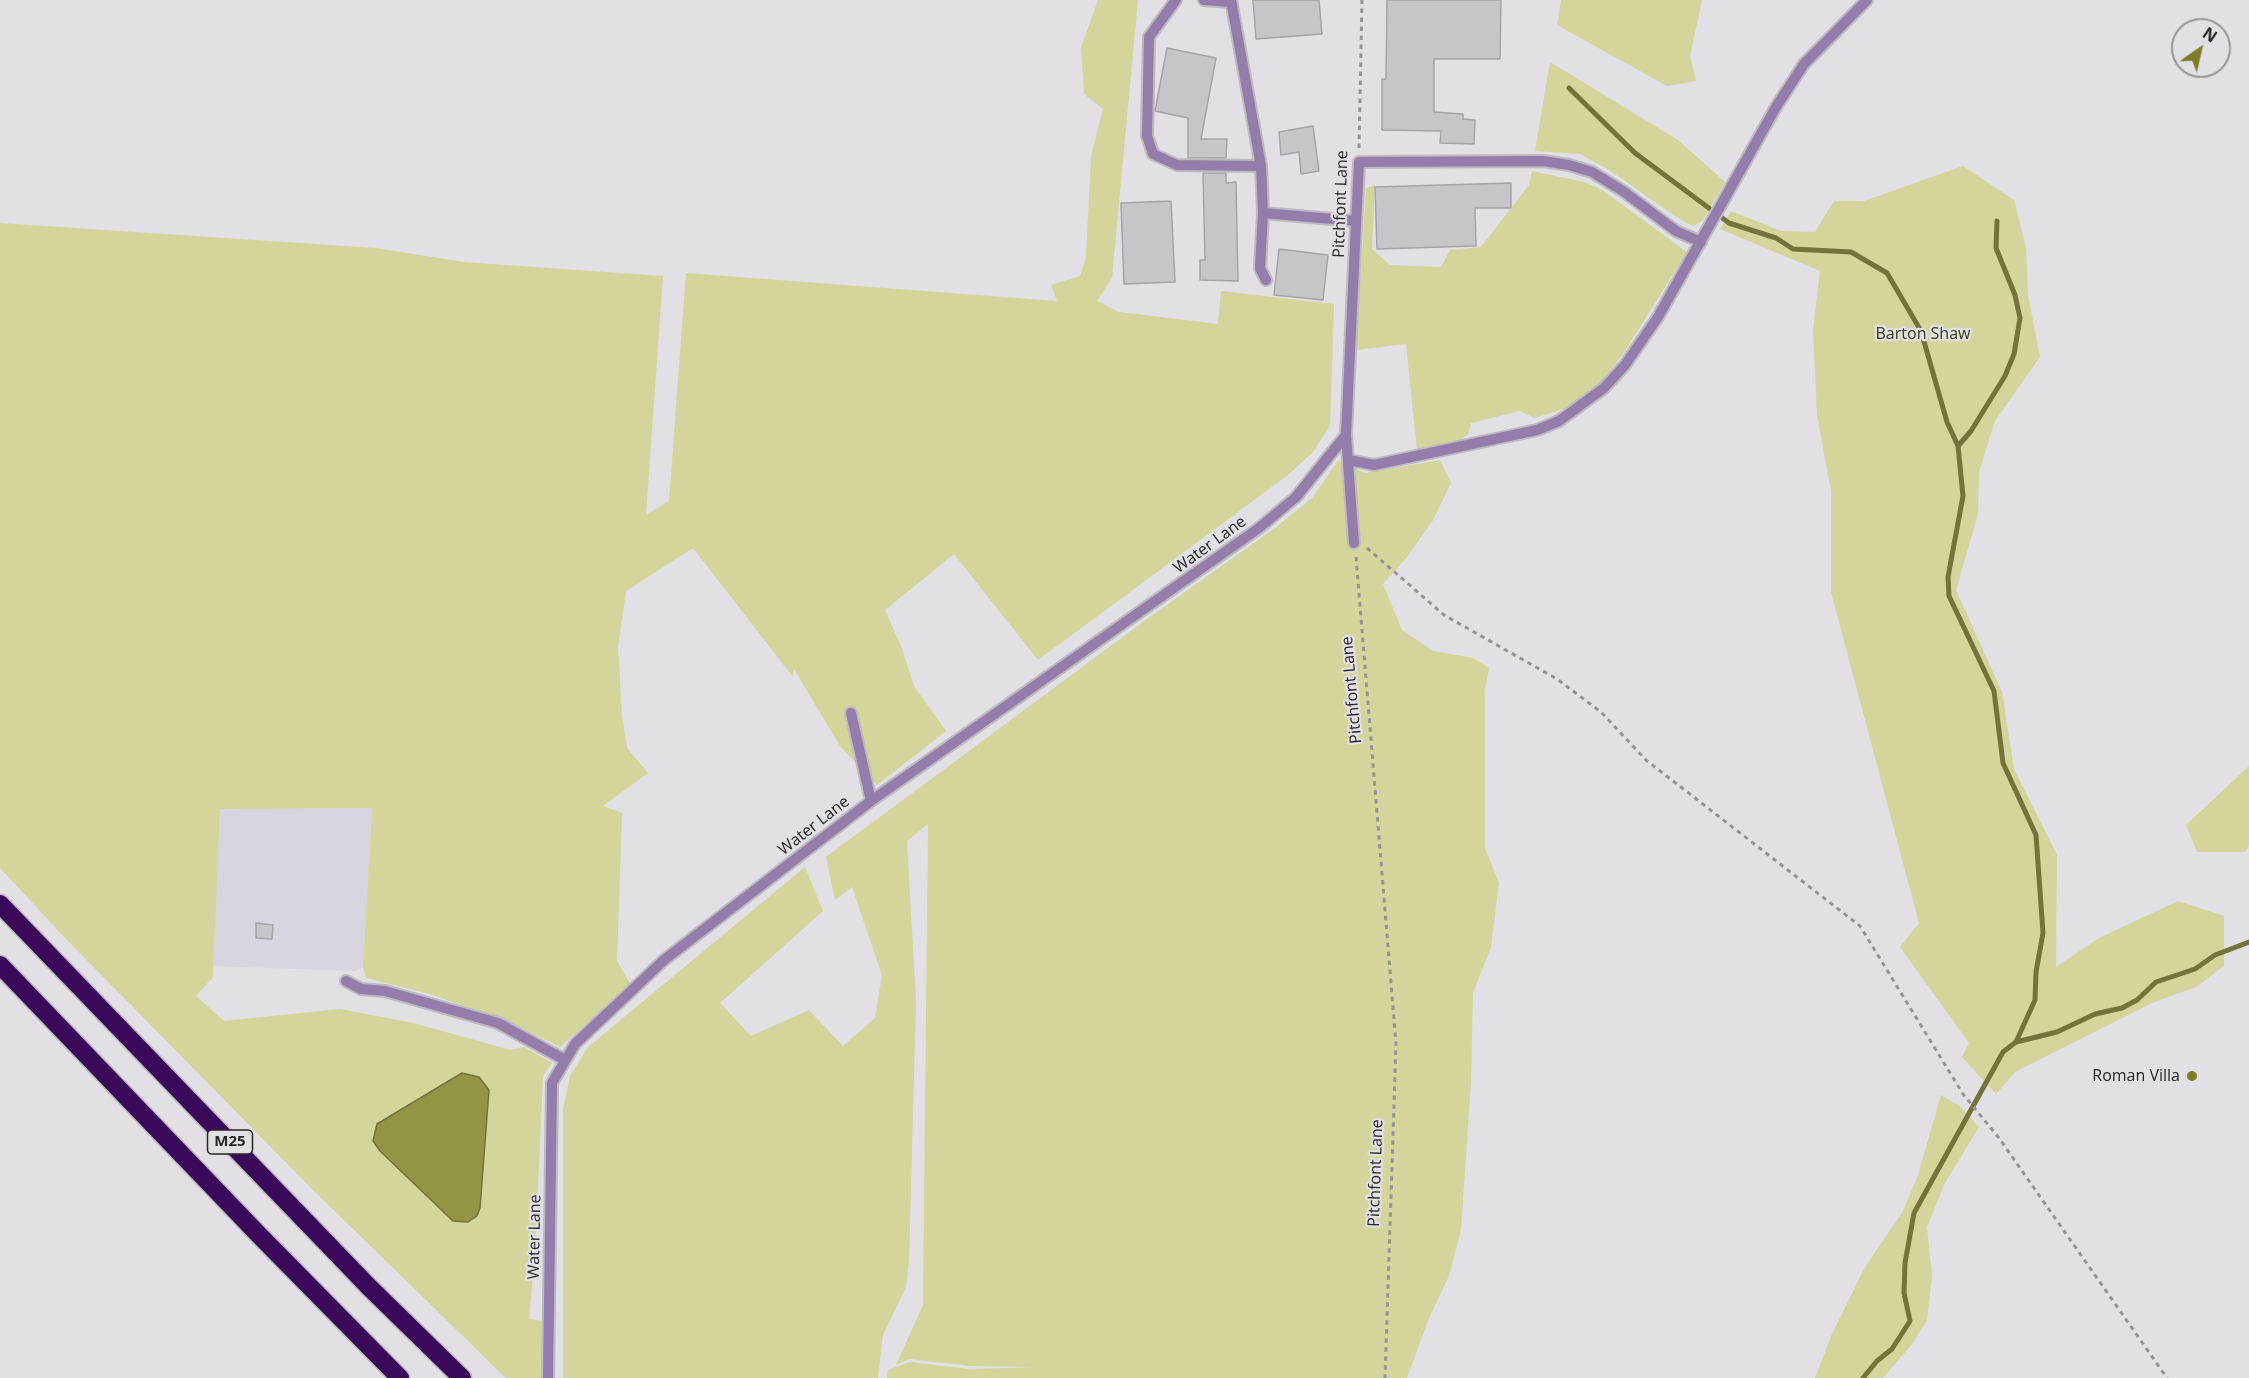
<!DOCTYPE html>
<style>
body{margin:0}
#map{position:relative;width:2249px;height:1378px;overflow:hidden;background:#e2dfe5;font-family:"Open Sans",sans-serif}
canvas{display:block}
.north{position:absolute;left:2171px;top:18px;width:60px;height:60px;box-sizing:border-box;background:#e2dfe5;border:2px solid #979599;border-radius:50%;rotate:34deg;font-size:16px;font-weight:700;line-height:24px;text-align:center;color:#272528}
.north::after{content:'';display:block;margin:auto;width:21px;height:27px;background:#7d7d25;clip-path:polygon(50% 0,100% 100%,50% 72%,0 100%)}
</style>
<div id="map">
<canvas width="2249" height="1378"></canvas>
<div class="north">N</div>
</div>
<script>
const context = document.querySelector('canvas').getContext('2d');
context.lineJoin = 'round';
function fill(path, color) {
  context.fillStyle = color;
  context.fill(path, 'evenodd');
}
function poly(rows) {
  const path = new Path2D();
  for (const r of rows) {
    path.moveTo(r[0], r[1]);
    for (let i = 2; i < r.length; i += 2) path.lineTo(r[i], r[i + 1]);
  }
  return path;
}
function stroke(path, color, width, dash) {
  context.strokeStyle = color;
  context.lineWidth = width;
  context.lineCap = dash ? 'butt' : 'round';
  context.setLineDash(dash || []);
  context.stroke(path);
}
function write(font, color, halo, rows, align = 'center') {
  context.font = font + ' "Open Sans",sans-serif';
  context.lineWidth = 4.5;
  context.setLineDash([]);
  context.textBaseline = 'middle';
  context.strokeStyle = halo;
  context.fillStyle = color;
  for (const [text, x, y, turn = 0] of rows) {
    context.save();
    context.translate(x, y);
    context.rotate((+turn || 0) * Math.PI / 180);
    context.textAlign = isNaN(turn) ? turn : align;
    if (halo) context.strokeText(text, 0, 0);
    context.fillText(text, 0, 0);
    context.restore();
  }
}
const built = poly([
 [372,808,363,967,356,971,213,966,220,809]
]);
const green = poly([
 [1098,0,1138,0,1112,278,1097,301,1119,312,1218,324,1221,291,1334,304,1330,426,1313,452,1288,475,1038,660,954,554,885,610,901,646,914,686,946,731,877,785,840,746,794,669,793,677,693,548,626,591,618,647,622,715,627,748,648,773,603,806,622,813,617,961,631,985,560,1047,505,1020,426,993,366,978,363,967,372,808,220,809,213,977,196,996,224,1021,340,1009,413,1023,511,1050,524,1047,552,1063,543,1076,535,1251,529,1319,542,1321,542,1378,506,1378,313,1190,67,940,0,868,0,223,375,248,464,262,663,276,646,515,669,501,686,273,1057,301,1051,285,1080,276,1086,258,1091,156,1103,109,1084,94,1081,48],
 [1561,0,1702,0,1690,56,1696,81,1667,86,1557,25],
 [1550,62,1678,140,1725,182,1703,220,1693,226,1681,220,1609,170,1580,154,1535,151],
 [1963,166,2014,200,2026,247,2028,295,2040,357,1995,421,1979,472,1978,514,1956,590,2002,692,2014,769,2057,855,2056,967,2099,938,2178,901,2224,916,2224,966,2196,987,2152,1003,2015,1072,1996,1094,1962,1057,1969,1043,1900,947,1919,923,1831,592,1831,491,1817,415,1813,331,1820,271,1720,229,1731,211,1781,231,1815,232,1834,201,1864,201],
 [1532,171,1584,182,1602,190,1687,252,1623,354,1597,387,1566,408,1535,418,1519,411,1471,423,1468,434,1459,441,1417,450,1406,344,1356,350,1366,188,1375,185,1372,249,1390,265,1441,267,1450,250,1481,247,1529,185],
 [1440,460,1451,483,1433,520,1407,557,1383,584,1402,630,1433,651,1473,658,1489,668,1485,691,1485,848,1499,883,1491,947,1473,993,1471,1082,1461,1230,1449,1276,1429,1318,1407,1378,887,1378,888,1370,910,1362,969,1369,1039,1367,970,1366,909,1359,896,1365,923,1305,928,824,907,841,916,1002,909,1261,906,1287,883,1335,878,1378,563,1378,563,1110,570,1076,588,1047,805,867,823,911,720,1003,751,1036,809,1010,843,1046,875,1018,882,975,852,887,835,900,826,857,1147,619,1275,528,1312,498,1338,461,1365,473],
 [2249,766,2249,845,2245,852,2197,852,2186,825],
 [1941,1095,1960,1106,1979,1127,1945,1183,1927,1227,1932,1276,1927,1320,1912,1344,1883,1378,1815,1378,1832,1334,1865,1267,1902,1213,1918,1175]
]);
const water = poly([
 [462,1073,479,1077,489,1090,480,1208,477,1216,468,1222,453,1221,380,1151,373,1141,377,1124,462,1073]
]);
const stream = poly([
 [1569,88,1635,153,1729,223,1776,238,1793,249,1851,252,1887,273,1921,331,1947,422,1958,446,1963,496,1948,577,1949,596,1994,691,2003,763,2036,835,2043,933,2036,972,2035,1000,2016,1042],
 [1958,446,1971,431,2005,376,2014,354,2020,318,2015,295,1996,248,1997,221],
 [1863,1378,1877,1361,1892,1349,1910,1321,1904,1293,1905,1263,1914,1213,2003,1052,2016,1042,2057,1032,2095,1014,2122,1008,2137,1000,2156,982,2195,969,2215,955,2249,942]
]);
const building = poly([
 [1253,0,1319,0,1322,34,1256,39,1253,0],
 [1387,0,1501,0,1500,59,1434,59,1434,112,1463,114,1463,119,1475,120,1474,144,1440,143,1441,131,1382,130,1382,79,1386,79,1387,0],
 [1167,48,1216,58,1201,139,1227,139,1226,158,1188,158,1188,118,1155,111,1167,48],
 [1313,126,1319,171,1301,174,1299,152,1281,155,1279,132,1313,126],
 [1203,173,1226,173,1226,183,1236,182,1238,281,1200,280,1200,260,1205,260,1203,173],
 [1511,183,1511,208,1475,208,1476,246,1377,249,1375,187,1511,183],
 [1171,201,1175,282,1124,284,1121,203,1171,201],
 [1279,249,1328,255,1323,300,1274,295,1279,249],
 [256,923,273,925,272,939,256,938,256,923]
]);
const path = poly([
 [1359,148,1362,0],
 [1367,548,1444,615,1557,679,1601,712,1646,760,1860,926,1963,1094,1999,1138,2167,1378],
 [1356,557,1396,1044,1385,1378]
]);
const service = poly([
 [1176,0,1149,37,1147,136,1153,154,1177,165,1261,166],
 [1204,0,1230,2],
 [1231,0,1261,166,1263,213,1260,268,1266,280],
 [1263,213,1356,221],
 [1349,460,1374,465,1537,430,1559,421,1604,388,1625,365,1658,317,1776,107,1804,64,1867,0],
 [1354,543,1346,435,1359,162,1543,161,1569,165,1592,172,1623,191,1676,231,1701,242],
 [851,713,871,801],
 [346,981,361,989,385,991,498,1023,565,1060],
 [548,1378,552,1083,575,1044,664,960,871,801,1259,528,1296,497,1346,435]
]);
const motorway = poly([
 [0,904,369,1287,462,1378],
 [0,965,260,1236,400,1378]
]);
const markers = [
 [2192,1076,6,"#7d7d25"]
];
const shields = [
 [230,1142,45]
];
const shieldNames = [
 ["M25",230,1142]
];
const streetNames = [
 ["Pitchfont Lane",1341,204,-88],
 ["Water Lane",1210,545,-36],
 ["Pitchfont Lane",1352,690,-95],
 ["Water Lane",814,826,-38],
 ["Pitchfont Lane",1376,1173,-88],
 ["Water Lane",535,1237,-89]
];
const parkNames = [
 ["Barton Shaw",1923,334]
];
const poiNames = [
 ["Roman Villa",2180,1076]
];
fill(built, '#dad3e0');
fill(green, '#d3d59a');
fill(water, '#949544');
stroke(water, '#73733c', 1.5);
stroke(stream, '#73733c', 5);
fill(building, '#c7c4ca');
stroke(building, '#a6a4a9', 1.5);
stroke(service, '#bdbabf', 14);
stroke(motorway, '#bdbabf', 21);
stroke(path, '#979499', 3, [4.5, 4.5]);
stroke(service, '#947dab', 10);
stroke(motorway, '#3b095a', 18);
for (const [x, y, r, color] of markers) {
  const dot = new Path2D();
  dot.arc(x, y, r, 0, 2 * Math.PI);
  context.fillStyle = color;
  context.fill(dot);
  stroke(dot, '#e2dfe5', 2);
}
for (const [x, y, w] of shields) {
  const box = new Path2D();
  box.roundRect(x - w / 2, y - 12, w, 24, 4.5);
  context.fillStyle = '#e2dfe5';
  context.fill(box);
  stroke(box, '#272528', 1.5);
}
write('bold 15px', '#272528', null, shieldNames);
write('16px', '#272528', '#e2dfe5', streetNames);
write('16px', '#383915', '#e2dfe5', parkNames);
write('16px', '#272528', '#e2dfe5', poiNames, 'right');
</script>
